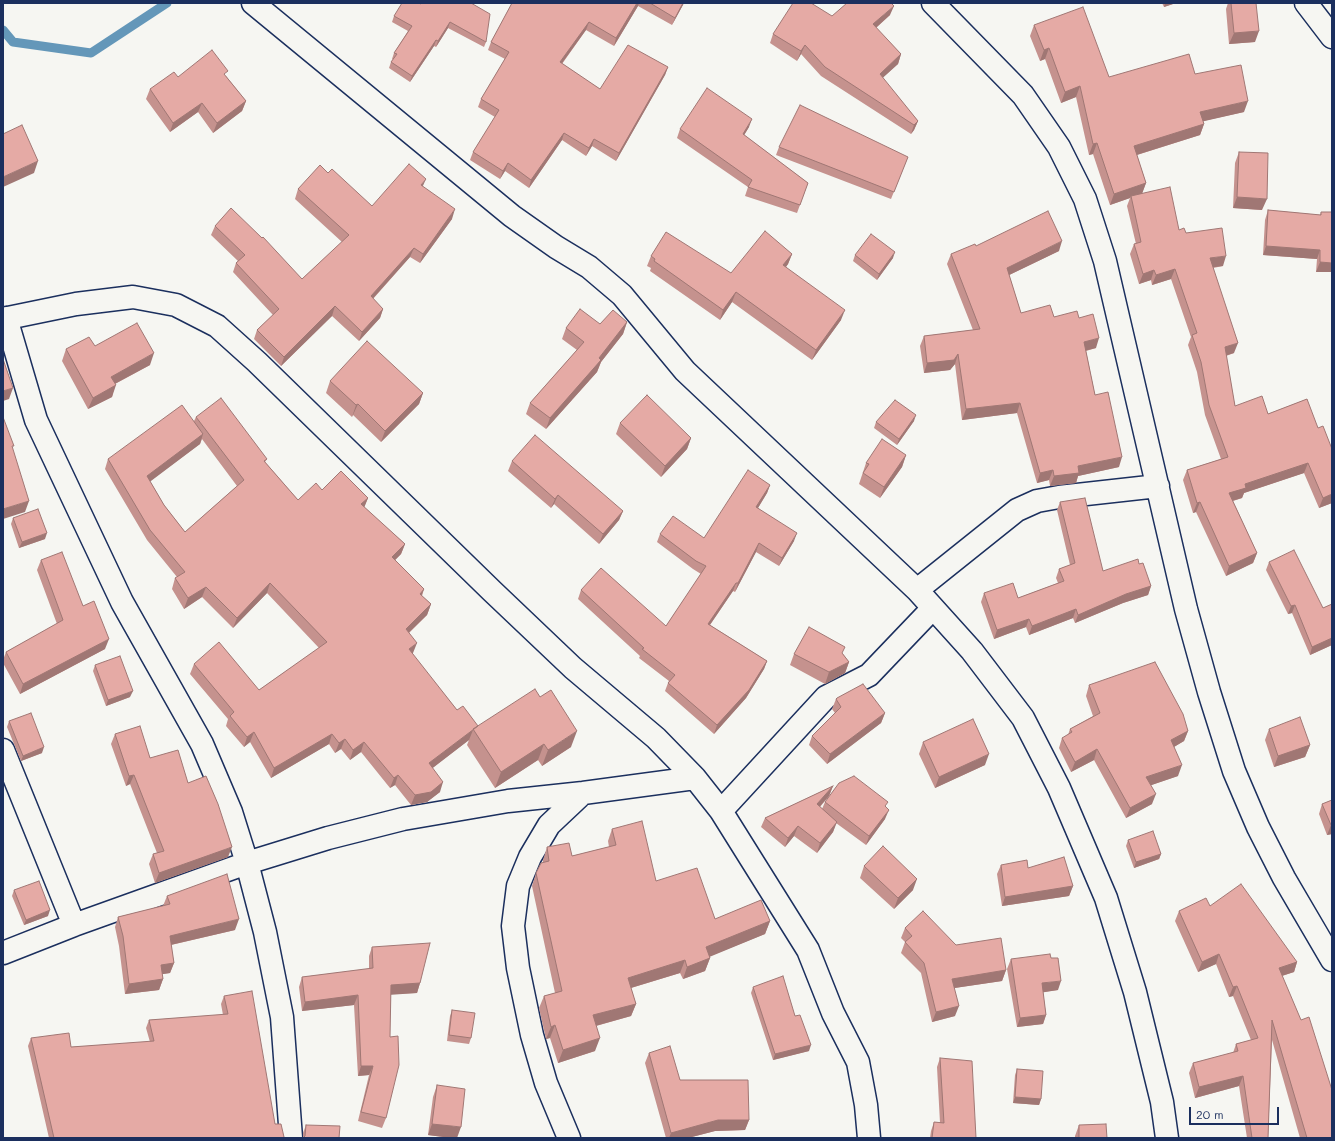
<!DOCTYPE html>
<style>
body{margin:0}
#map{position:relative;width:1335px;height:1141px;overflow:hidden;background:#f6f6f2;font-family:Mali,sans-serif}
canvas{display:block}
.frame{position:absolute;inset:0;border:4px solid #1b2f5e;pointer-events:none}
.scale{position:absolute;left:1189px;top:1107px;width:90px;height:18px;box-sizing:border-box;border:2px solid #1b2f5e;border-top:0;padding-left:5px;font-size:12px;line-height:14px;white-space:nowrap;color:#1b2f5e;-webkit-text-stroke:3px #f6f6f2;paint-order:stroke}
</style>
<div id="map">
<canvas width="1335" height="1141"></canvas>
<div class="frame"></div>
<div class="scale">20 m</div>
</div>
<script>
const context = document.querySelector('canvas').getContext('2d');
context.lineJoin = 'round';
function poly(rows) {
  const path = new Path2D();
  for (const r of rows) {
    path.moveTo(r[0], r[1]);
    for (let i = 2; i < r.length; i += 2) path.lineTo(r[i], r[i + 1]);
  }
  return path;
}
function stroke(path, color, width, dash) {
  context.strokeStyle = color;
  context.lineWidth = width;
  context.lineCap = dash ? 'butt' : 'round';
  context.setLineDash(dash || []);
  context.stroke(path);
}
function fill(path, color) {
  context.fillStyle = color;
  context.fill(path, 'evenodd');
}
const stream = poly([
 [3,30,13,42,91,53,167,3]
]);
const minor = poly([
 [253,3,512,216,556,247,589,267,622,295,685,371,917,590,972,651,1023,718,1059,788,1106,898,1135,992,1162,1102,1167,1138],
 [933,3,1023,95,1059,147,1085,199,1105,261,1186,609,1209,692,1234,771,1258,827,1284,878,1332,960],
 [1306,3,1332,37],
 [6,318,36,420,122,602,202,744,231,812,247,863,265,932,282,1017,291,1138],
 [3,319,76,304,133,297,176,305,217,326,257,362,492,591,573,668,656,738,695,778,721,811,808,950,833,1013,858,1062,866,1105,869,1138],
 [917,590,1017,510,1037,501,1059,497,1158,486],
 [3,750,74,925],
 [721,811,826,697,869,675,933,608],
 [3,953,74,925,247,863,328,838,403,819,508,801,583,793,695,778],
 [569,1138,546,1083,532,1035,518,968,513,926,518,886,530,857,549,825,583,793]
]);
const wall = poly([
 [419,3,486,42,484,47,448,28,436,47,434,46,410,82,389,68,391,62,393,59,392,59,394,53,408,31,392,22,394,16],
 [512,3,684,3,672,25,638,6,614,46,586,30,562,64,600,89,668,67,665,75,616,161,592,146,586,156,562,140,529,188,505,171,500,179,470,160,473,152,495,117,478,107,481,99,505,59,488,50,491,42],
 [1162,3,1176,3,1164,7],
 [1228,3,1256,3,1255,42,1229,44,1226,9],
 [890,15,876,28,901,54,898,64,882,78,918,121,914,130,911,134,821,76,801,54,797,61,770,43,773,34,832,16],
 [1034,25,1109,77,1195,74,1244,112,1203,121,1204,124,1200,135,1137,155,1146,183,1142,193,1179,230,1186,233,1223,266,1213,268,1234,353,1226,356,1235,406,1268,414,1307,399,1332,503,1319,508,1304,473,1244,493,1242,498,1233,501,1257,553,1253,563,1226,576,1196,512,1193,513,1183,480,1187,470,1221,459,1205,415,1197,372,1188,345,1191,337,1171,279,1152,285,1151,280,1139,284,1130,254,1134,244,1136,244,1127,206,1130,198,1110,205,1093,154,1089,155,1076,97,1061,103,1045,59,1040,61,1030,36],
 [226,76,246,101,242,111,213,133,198,112,170,132,146,99,150,89,178,77],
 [749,127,744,135,808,183,797,213,745,196,748,187,677,138,680,129],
 [779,147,908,157,891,199,776,155],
 [1239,152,1262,210,1233,208,1235,163],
 [328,173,372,206,423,187,452,219,420,263,410,257,373,299,383,309,380,318,359,341,332,316,281,366,254,339,257,330,273,315,233,272,236,263,238,261,211,235,215,226,302,279,342,242,295,199,298,189],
 [1268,210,1320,215,1321,212,1332,272,1316,272,1317,259,1263,255,1265,220],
 [976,246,1059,251,1009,275,1021,313,1054,317,1079,318,1096,348,1086,351,1095,395,1119,467,1078,476,1076,483,1050,486,1049,480,1037,483,1017,413,962,420,955,364,950,370,924,373,920,346,924,336,973,330,947,264,951,254],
 [792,254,788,264,786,267,841,320,812,360,732,302,720,320,650,271,651,268,647,266,651,256,731,273],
 [855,255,893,258,877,280,853,261],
 [627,322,623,334,601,362,597,372,546,429,526,414,530,403,577,350,562,339,566,328],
 [95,346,150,365,115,384,112,397,88,409,62,361,66,349],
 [330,381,423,393,419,404,381,442,353,415,352,417,326,393],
 [196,417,267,459,265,462,298,500,322,490,368,498,364,507,405,544,401,554,395,560,424,589,422,596,431,604,427,615,409,633,413,653,412,654,457,710,478,726,571,747,542,766,538,760,495,788,467,745,469,740,432,768,440,792,427,802,411,805,395,785,390,788,361,752,350,760,341,749,335,753,329,744,271,778,250,742,244,747,226,726,228,719,190,674,194,664,259,690,319,648,267,593,233,628,202,597,184,609,172,589,175,578,177,577,147,540,105,469,108,459,194,421],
 [202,439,237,486,185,532,164,505,150,481,200,444],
 [914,421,897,445,874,428,876,422],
 [620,423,691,438,687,449,661,477,616,434],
 [906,455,902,467,880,498,859,484,866,463],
 [512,461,623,511,619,520,599,544,554,504,551,508,508,471],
 [770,485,767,493,758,508,794,541,779,566,756,552,735,592,733,591,710,625,767,661,764,669,746,698,714,734,665,691,668,683,669,681,639,658,640,656,578,599,581,590,666,626,701,574,693,569,657,542,660,534,704,538],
 [1060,502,1103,571,1139,564,1151,586,1148,595,1123,603,1075,623,1073,618,1029,635,1026,627,994,639,981,602,984,593,1018,598,1058,583,1056,578,1059,569,1070,565,1057,510],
 [13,518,45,539,19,548,11,524],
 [41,560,105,649,20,694,3,663,3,660,6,652,57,624,37,570],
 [1269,562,1323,608,1332,604,1332,645,1310,655,1292,613,1288,614,1266,570],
 [794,654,843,654,849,662,845,673,825,684,790,665],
 [95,665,130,697,106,706,93,671],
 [1089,685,1188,731,1184,741,1174,747,1178,776,1151,785,1152,804,1126,818,1094,760,1071,772,1059,748,1062,738,1068,735,1070,729,1093,716,1086,696],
 [836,699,885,713,881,723,827,764,809,745,812,736,835,713,832,709],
 [9,721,42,753,21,761,7,727],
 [1269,729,1310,745,1305,757,1274,767,1265,740],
 [115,734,188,783,228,857,155,883,149,864,153,854,157,853,130,784,126,786,111,744],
 [923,742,985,765,935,788,919,754],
 [833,786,829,796,820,807,822,809,825,802,886,807,885,819,866,845,836,823,833,832,817,853,794,836,785,847,761,827,765,818],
 [1332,800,1332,834,1327,835,1319,814,1322,804],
 [612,829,656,881,715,919,770,921,765,934,710,956,710,958,705,971,683,979,680,973,631,988,636,1004,631,1016,596,1026,595,1051,558,1063,550,1038,546,1039,539,1008,544,996,555,993,532,886,536,873,543,862,543,860,547,847,572,856,609,847,608,841],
 [1128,840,1161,854,1159,859,1134,868,1126,846],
 [1001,865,1073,886,1069,896,1002,906,997,874],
 [864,866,913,890,894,909,860,878],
 [14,890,48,916,24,925,12,896],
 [167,896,235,930,171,945,174,963,170,973,162,974,163,979,159,990,125,994,119,946,115,927,118,917,163,906],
 [1210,906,1297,962,1294,972,1282,976,1332,1138,1300,1138,1272,1040,1268,1138,1247,1138,1239,1086,1195,1098,1189,1073,1193,1063,1233,1053,1236,1044,1251,1040,1233,996,1229,997,1216,964,1198,972,1175,921,1179,911],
 [905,928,956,945,1006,970,1002,981,954,988,955,1016,932,1022,921,973,901,953,905,942,901,938],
 [372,947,420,983,417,993,391,994,386,1118,382,1128,358,1121,369,1075,358,1076,354,1005,302,1011,299,987,302,977,369,969,369,956],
 [1011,959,1058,990,1043,992,1046,1015,1043,1024,1017,1027,1007,969],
 [753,987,795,1016,809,1051,773,1060,751,993],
 [224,996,275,1124,285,1138,49,1138,28,1046,31,1038,71,1047,150,1042,146,1028,149,1020,223,1015,221,1004],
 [452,1010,471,1038,469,1044,447,1041,450,1016],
 [649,1053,680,1080,749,1120,745,1130,715,1131,688,1138,666,1138,645,1063],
 [940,1058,976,1138,930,1138,931,1131,934,1122,940,1123,937,1067],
 [1017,1069,1041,1099,1039,1105,1013,1103,1015,1075],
 [437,1085,457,1138,451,1138,428,1135,433,1097],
 [306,1125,339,1138,303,1138,303,1133],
 [1079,1125,1107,1138,1075,1138,1075,1136]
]);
const shadedWall = poly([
 [637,3,639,3,638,6,614,46,616,38],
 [683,3,684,3,672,25,675,18],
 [1165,3,1176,3,1164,7],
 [894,6,890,15,870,33,873,24],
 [450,22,448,28,436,47,438,41],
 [589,22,586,30,557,70,560,62],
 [1259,31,1255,42,1229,44,1234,33],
 [436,40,434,46,410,82,412,76],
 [805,45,801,54,797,61,801,51],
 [1049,48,1045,59,1040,61,1044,50],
 [901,54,898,64,876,84,880,74],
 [668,67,665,75,616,161,619,153],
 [1080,86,1076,97,1061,103,1065,92],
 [246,101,242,111,213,133,217,123],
 [1248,101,1244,112,1196,123,1200,112],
 [202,103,198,112,170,132,173,123],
 [752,119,749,127,740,142,743,134],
 [918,121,914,130,911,134,914,125],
 [1204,124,1200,135,1130,157,1134,146],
 [564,133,562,140,529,188,531,180],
 [594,139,592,146,586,156,589,148],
 [1097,143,1093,154,1089,155,1093,144],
 [38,161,34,173,3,187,3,177],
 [508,163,505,171,500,179,503,171],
 [426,179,422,188,421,185],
 [1146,183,1142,194,1131,196,1130,198,1110,205,1114,194],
 [1237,197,1267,199,1262,210,1233,208],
 [455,209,452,219,420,263,423,254],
 [1062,241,1059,251,1003,278,1007,268],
 [1266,246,1320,250,1317,259,1263,255],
 [414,248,410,257,367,305,371,296],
 [895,252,893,258,877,280,879,274],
 [792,254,788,264,780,275,783,265],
 [1226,256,1223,266,1207,268,1210,258],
 [1320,262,1332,263,1332,272,1316,272],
 [1175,269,1171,279,1152,285,1156,275],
 [1154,270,1151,280,1139,284,1143,274],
 [736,292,732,302,720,320,723,310],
 [335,306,332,316,281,366,284,357],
 [383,309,380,318,359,341,362,332],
 [845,310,841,320,812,360,816,350],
 [627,322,623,334,601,362,597,372,546,429,550,418,599,358],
 [1099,338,1096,348,1080,352,1084,342],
 [1238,343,1234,353,1221,357,1225,347],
 [154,353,150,365,107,388,111,377],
 [958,354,955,364,950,370,924,373,927,363],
 [116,385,112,397,88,409,93,398],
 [13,388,9,399,3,401,3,391],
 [423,393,419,404,381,442,385,431],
 [1020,403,1017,413,962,420,966,409],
 [358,404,353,415,352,417,356,405],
 [916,415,914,421,897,445,899,439],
 [203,434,200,444,143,487,147,476],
 [691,438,687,449,661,477,665,466],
 [906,455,902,467,880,498,884,487],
 [1122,457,1119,467,1078,476,1076,483,1050,486,1054,476,1078,466],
 [1308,463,1304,473,1244,493,1242,498,1225,503,1229,493,1245,484],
 [1053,470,1049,480,1037,483,1040,473],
 [770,485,767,493,753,516,756,507],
 [1332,494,1332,503,1319,508,1323,498],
 [558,495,554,504,551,508,555,499],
 [368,498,364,508,361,504],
 [29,501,25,512,3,519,3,509],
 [1200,502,1196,512,1193,513,1197,503],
 [623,511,619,520,599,544,603,534],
 [47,533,45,539,19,548,22,542],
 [797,533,794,541,779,566,782,558],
 [759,543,756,552,735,592,738,583],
 [405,544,401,554,388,567,392,557],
 [1257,553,1253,563,1226,576,1229,566],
 [270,583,267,593,233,628,237,618],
 [736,583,733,591,705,632,708,624],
 [1151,586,1148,595,1123,603,1075,623,1078,615,1126,594],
 [206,587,202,597,184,609,188,598],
 [424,589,420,599,420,594],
 [431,604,427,615,402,639,406,629],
 [1295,605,1292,613,1288,614,1291,606],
 [1076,609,1073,618,1029,635,1032,626],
 [1029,619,1026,627,994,639,997,630],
 [1332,638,1332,645,1310,655,1312,647],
 [109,639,105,649,20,694,23,684],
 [417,643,413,653,405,659,409,649],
 [767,661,764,669,746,698,714,734,717,725],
 [849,662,845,673,825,684,829,672],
 [133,691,130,697,106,706,108,700],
 [885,713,881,723,827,764,830,754],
 [473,730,469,740,425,774,429,763],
 [577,731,571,747,542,766,548,750],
 [1188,731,1184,741,1167,751,1171,740],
 [254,732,250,742,244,747,247,737],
 [332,734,329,744,271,778,274,768],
 [345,739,341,749,335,753,339,743],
 [364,742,361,752,350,760,353,750],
 [544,744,538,760,495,788,501,772],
 [1310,745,1305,757,1274,767,1278,756],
 [44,747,42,753,21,761,23,756],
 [1097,749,1094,760,1071,772,1075,762],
 [989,754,985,765,935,788,939,777],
 [1182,765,1178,776,1143,788,1146,777],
 [134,775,130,784,126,786,129,776],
 [398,775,395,785,390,788,394,778],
 [443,782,440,792,427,802,411,805,415,795],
 [833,786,829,796,813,814,817,804],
 [1156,794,1152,804,1126,818,1130,808],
 [889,810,885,819,866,845,869,836],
 [837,822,833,832,817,853,820,843],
 [1331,825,1332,825,1332,834,1327,835],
 [798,826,794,836,785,847,788,838],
 [232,847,228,857,155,883,159,873],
 [1161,854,1159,859,1134,868,1136,862],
 [917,879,913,890,894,909,898,898],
 [1073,886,1069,896,1002,906,1005,897],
 [50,910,48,916,24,925,26,920],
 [239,919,235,930,166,946,170,936],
 [770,921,765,934,702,960,706,947],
 [1219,954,1216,964,1198,972,1202,962],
 [710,958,705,971,683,979,687,967],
 [685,960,680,973,624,990,628,978],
 [1297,962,1294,972,1275,978,1279,968],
 [174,963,170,973,157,975,161,965],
 [1006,970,1002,981,948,989,952,979],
 [163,979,159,990,125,994,129,984],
 [1061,981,1058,990,1039,993,1042,983],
 [420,983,417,993,388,995,391,985],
 [1237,986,1233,996,1229,997,1233,987],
 [358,995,354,1005,302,1011,305,1002],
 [636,1004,631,1016,588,1028,593,1015],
 [959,1006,955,1016,932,1022,936,1012],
 [1046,1015,1043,1024,1017,1027,1020,1018],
 [555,1025,550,1038,546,1039,551,1027],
 [600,1038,595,1051,558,1063,563,1050],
 [811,1045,809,1051,773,1060,775,1054],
 [361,1066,373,1066,369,1075,358,1076],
 [1243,1076,1239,1086,1195,1098,1199,1087],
 [1015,1097,1041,1099,1039,1105,1013,1103],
 [718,1120,749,1120,745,1130,715,1131,688,1138,669,1138,671,1133],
 [432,1124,461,1127,457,1138,451,1138,428,1135]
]);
const building = poly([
 [402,3,419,3,421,4,422,3,471,3,490,14,486,42,450,22,438,41,436,40,412,76,391,62,397,54,394,53,412,26,394,16,402,3],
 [512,3,637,3,616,38,589,22,560,62,600,89,628,45,668,67,619,153,594,139,589,148,564,133,531,180,508,163,503,171,473,152,499,110,481,99,509,52,491,42,512,3],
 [650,3,683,3,675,18,650,3],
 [793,3,811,3,832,16,847,3,891,3,894,6,873,24,901,54,880,74,918,121,914,125,825,67,805,45,801,51,773,34,793,3],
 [1231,3,1256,3,1259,31,1234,33,1231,3],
 [1083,7,1109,77,1189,54,1195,74,1241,65,1248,101,1200,112,1204,124,1134,146,1146,183,1114,194,1097,143,1093,144,1080,86,1065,92,1049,48,1044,50,1034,25,1083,7],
 [212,50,228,71,224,74,246,101,217,123,202,103,173,123,150,89,174,72,178,77,212,50],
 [707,88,752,119,743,134,808,183,800,205,748,187,752,180,680,129,707,88],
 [800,105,908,157,894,192,779,147,800,105],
 [22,125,38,161,3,177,3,134,22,125],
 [1239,152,1268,153,1267,199,1237,197,1239,152],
 [409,164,426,179,421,185,455,209,423,254,414,248,371,296,383,309,362,332,335,306,284,357,257,330,279,309,236,263,245,255,215,226,231,208,262,238,263,237,302,279,349,235,298,189,320,165,328,173,332,169,372,206,409,164],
 [1170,187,1179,230,1184,228,1186,233,1222,228,1226,256,1210,258,1238,343,1225,347,1235,406,1262,396,1268,414,1307,399,1318,428,1323,426,1332,449,1332,494,1323,498,1308,463,1245,484,1246,488,1229,493,1257,553,1229,566,1200,502,1197,503,1187,470,1228,457,1209,405,1201,362,1192,335,1197,333,1175,269,1156,275,1154,270,1143,274,1134,244,1141,242,1131,196,1170,187],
 [1268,210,1321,215,1321,212,1332,212,1332,263,1320,262,1320,250,1266,246,1268,210],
 [1048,211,1062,241,1007,268,1021,313,1050,305,1054,317,1077,311,1079,318,1093,314,1099,338,1084,342,1095,395,1108,392,1122,457,1078,466,1079,473,1054,476,1053,470,1040,473,1020,403,966,409,958,354,954,360,927,363,924,336,980,329,951,254,975,244,976,246,1048,211],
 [765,231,792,254,783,265,845,310,816,350,736,292,723,310,654,261,655,259,651,256,666,232,731,273,765,231],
 [871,234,895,252,879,274,855,255,871,234],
 [580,309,600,324,613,310,627,322,599,358,601,360,550,418,530,403,584,342,566,328,580,309],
 [137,323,154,353,111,377,116,385,93,398,66,349,89,337,95,346,137,323],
 [367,341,423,393,385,431,358,404,356,405,330,381,367,341],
 [3,359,13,388,3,391,3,359],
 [647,395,691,438,665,466,620,423,647,395],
 [221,398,267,459,264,461,298,500,316,483,322,490,341,471,368,498,361,504,405,544,392,557,424,589,420,594,431,604,406,629,417,643,409,649,457,710,463,706,478,726,429,763,443,782,431,792,415,795,398,775,394,778,364,742,353,750,345,739,339,743,332,734,274,768,254,732,247,737,230,716,234,712,194,664,219,642,259,690,327,642,270,583,237,618,206,587,188,598,175,578,185,572,150,530,108,459,182,405,203,434,147,476,164,505,185,532,244,480,196,417,221,398],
 [895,400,916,415,899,439,876,422,895,400],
 [3,417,14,446,12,446,29,501,3,509,3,417],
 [535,435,623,511,603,534,558,495,555,499,512,461,535,435],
 [882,439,906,455,884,487,863,473,869,464,866,463,882,439],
 [748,470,770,485,756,507,797,533,782,558,759,543,738,583,736,583,708,624,767,661,749,690,717,725,668,683,675,675,642,649,644,648,581,590,601,568,666,626,706,566,696,561,660,534,673,516,704,538,748,470],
 [1085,498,1103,571,1138,559,1139,564,1143,563,1151,586,1126,594,1078,615,1076,609,1032,626,1029,619,997,630,984,593,1013,583,1018,598,1064,581,1059,569,1075,563,1060,502,1085,498],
 [38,509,47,533,22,542,13,518,38,509],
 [1294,550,1323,608,1332,604,1332,638,1312,647,1295,605,1291,606,1269,562,1294,550],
 [62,552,83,606,94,601,109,639,23,684,6,652,63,620,41,560,62,552],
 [809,627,845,647,842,653,849,662,829,672,794,654,809,627],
 [120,656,133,691,108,700,95,665,120,656],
 [1155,662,1183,714,1188,731,1171,740,1182,765,1146,777,1156,794,1130,808,1097,749,1075,762,1062,738,1072,732,1070,729,1100,713,1089,685,1155,662],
 [863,684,885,713,830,754,812,736,841,707,836,699,837,698,863,684],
 [535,689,540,697,551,690,577,731,548,750,544,744,501,772,473,729,535,689],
 [31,713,44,747,23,756,9,721,31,713],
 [1300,717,1310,745,1278,756,1269,729,1300,717],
 [973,719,989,754,939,777,923,742,973,719],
 [140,726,150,758,178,750,188,783,206,776,218,804,232,847,159,873,153,854,164,851,134,775,129,776,115,734,140,726],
 [854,776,888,802,885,806,889,810,869,836,825,802,839,783,854,776],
 [833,786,817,804,837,822,820,843,798,826,788,838,765,818,833,786],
 [1332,800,1332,825,1331,825,1322,804,1332,800],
 [642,821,656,881,697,868,715,919,761,900,770,921,706,947,710,958,687,967,685,960,628,978,636,1004,593,1015,600,1038,563,1050,555,1025,551,1027,544,996,562,991,536,873,541,863,549,861,547,847,569,843,572,856,616,845,612,829,642,821],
 [1153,831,1161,854,1136,862,1128,840,1153,831],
 [883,846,917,879,898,898,864,866,883,846],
 [1064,857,1073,886,1005,897,1001,865,1027,860,1028,868,1064,857],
 [227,874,239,919,170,936,174,963,161,965,163,979,129,984,123,936,118,917,170,904,167,896,227,874],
 [39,881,50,910,26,920,14,890,39,881],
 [1241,884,1297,962,1279,968,1301,1020,1309,1017,1332,1090,1332,1138,1307,1138,1272,1020,1268,1138,1252,1138,1243,1076,1199,1087,1193,1063,1238,1051,1236,1044,1258,1038,1237,986,1233,987,1219,954,1202,962,1179,911,1206,898,1210,906,1241,884],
 [923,911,956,945,1001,938,1006,970,952,979,959,1006,936,1012,924,963,905,942,912,936,905,928,923,911],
 [430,943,420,983,391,985,390,1037,398,1036,399,1065,386,1118,361,1112,373,1066,361,1066,358,995,305,1002,302,977,373,968,372,947,430,943],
 [1050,954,1051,958,1058,958,1061,981,1042,983,1046,1015,1020,1018,1011,959,1050,954],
 [783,976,795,1016,800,1015,811,1045,775,1054,753,987,783,976],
 [252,991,275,1124,281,1124,284,1137,285,1138,54,1138,31,1038,69,1033,71,1047,154,1041,149,1020,228,1014,224,996,252,991],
 [452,1010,475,1013,471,1038,449,1035,452,1010],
 [670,1046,680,1080,748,1080,749,1120,718,1120,671,1133,649,1053,670,1046],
 [940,1058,972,1061,976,1138,932,1138,934,1122,944,1123,940,1058],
 [1017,1069,1043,1071,1041,1099,1015,1097,1017,1069],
 [437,1085,465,1089,461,1127,432,1124,437,1085],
 [1106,1124,1107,1138,1079,1138,1079,1125,1106,1124],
 [306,1125,340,1126,339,1138,303,1138,305,1136,306,1125]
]);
stroke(stream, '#6497b9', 9);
stroke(minor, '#1b2f5e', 25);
stroke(minor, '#f6f6f2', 22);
fill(wall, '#c5928e');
fill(shadedWall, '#a07774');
fill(building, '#e5aaa5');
stroke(building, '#a07774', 1);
</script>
